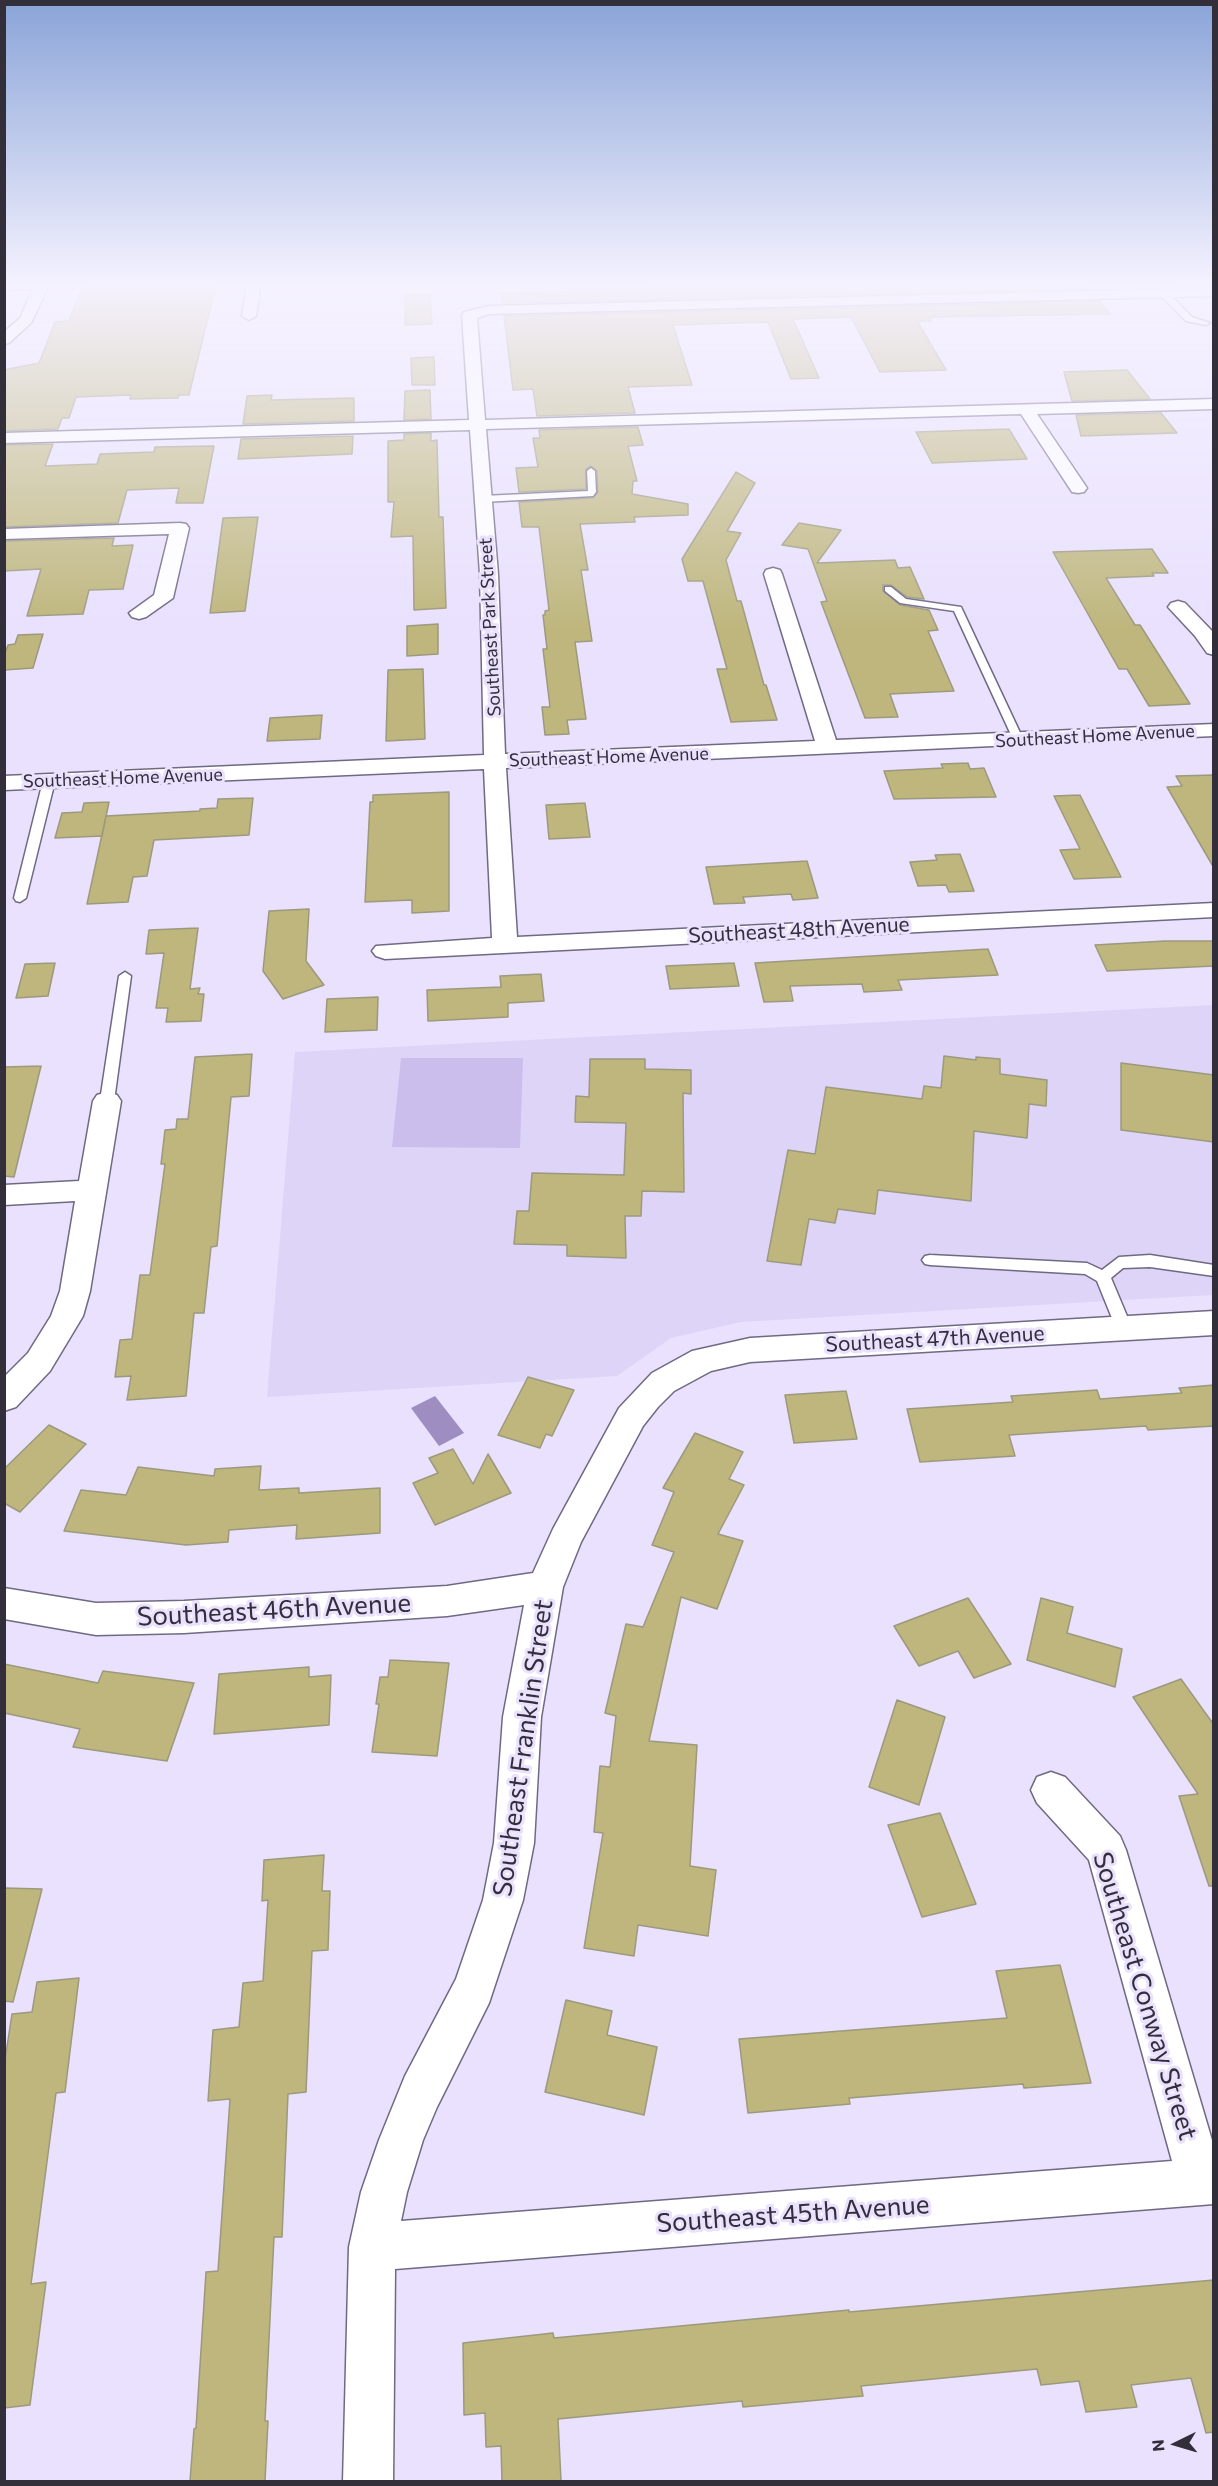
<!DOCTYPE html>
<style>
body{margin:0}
#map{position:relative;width:1218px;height:2486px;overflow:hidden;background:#e9e1fe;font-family:Commissioner,sans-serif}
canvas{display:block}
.frame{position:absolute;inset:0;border:6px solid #322f3a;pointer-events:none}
.north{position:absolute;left:1146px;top:2414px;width:60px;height:60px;-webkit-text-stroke:4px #e9e1fe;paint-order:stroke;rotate:265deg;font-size:16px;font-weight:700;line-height:24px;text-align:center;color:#322f3a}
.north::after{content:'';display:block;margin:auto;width:21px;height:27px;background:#322f3a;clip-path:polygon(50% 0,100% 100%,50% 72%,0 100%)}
</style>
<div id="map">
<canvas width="1218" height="2486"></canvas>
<div class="frame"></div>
<div class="north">N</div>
</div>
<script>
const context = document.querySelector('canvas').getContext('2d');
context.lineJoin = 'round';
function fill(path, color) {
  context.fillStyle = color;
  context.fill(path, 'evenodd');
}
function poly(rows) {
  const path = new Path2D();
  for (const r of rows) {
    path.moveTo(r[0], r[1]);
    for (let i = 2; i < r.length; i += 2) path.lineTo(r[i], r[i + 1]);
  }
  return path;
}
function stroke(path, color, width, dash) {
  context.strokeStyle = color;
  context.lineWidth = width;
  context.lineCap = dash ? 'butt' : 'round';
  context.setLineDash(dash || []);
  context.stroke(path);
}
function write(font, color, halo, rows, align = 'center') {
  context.font = font + ' Commissioner,sans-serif';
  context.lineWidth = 6;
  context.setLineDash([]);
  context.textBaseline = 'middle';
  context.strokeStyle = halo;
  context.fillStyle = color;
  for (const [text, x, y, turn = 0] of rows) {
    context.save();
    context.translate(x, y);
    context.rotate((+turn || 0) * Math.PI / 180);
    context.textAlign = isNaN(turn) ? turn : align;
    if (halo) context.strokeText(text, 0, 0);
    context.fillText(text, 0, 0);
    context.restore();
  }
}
const built = poly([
 [1213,1005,1213,1295,741,1322,671,1338,617,1376,267,1397,295,1052]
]);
const green = poly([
 [401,1058,523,1058,520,1148,392,1147]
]);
const water = poly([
 [435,1396,464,1433,439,1446,411,1408]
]);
const building = poly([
 [688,283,1085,283,1089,289,502,303,501,293,603,291,652,288,651,284,688,283],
 [216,285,189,395,179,395,178,398,130,399,131,395,76,397,69,418,62,418,58,429,4,431,4,370,39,363,55,322,69,321,82,288,216,285],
 [430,294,432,324,405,325,405,295,430,294],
 [1099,301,1110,314,929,317,931,321,917,321,946,370,880,372,851,317,793,319,819,378,791,379,768,322,673,325,692,385,628,387,635,413,537,416,533,389,513,390,504,316,1099,301],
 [434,357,435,385,412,385,411,358,434,357],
 [1127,370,1150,399,1072,401,1064,372,1127,370],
 [430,390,431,419,404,420,405,391,430,390],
 [272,395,271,400,354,398,354,421,243,424,247,396,272,395],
 [1161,413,1177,433,1081,436,1076,415,1161,413],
 [638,427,643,445,628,446,637,481,633,481,632,494,688,504,688,515,634,517,635,522,580,524,588,570,581,570,592,641,575,642,586,719,567,720,569,734,545,735,542,707,550,707,543,649,547,649,543,615,545,615,545,611,549,610,539,527,522,527,519,502,593,498,598,492,597,471,591,466,586,469,586,489,519,492,516,468,538,467,533,438,540,438,539,430,638,427],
 [1009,429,1027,459,932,463,916,432,1009,429],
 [431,433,431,441,437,440,439,517,443,517,446,608,414,610,413,536,391,537,394,502,388,502,388,441,404,440,404,434,431,433],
 [353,436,352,454,238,459,241,439,353,436],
 [53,444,45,466,97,464,100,454,154,452,155,447,214,446,203,503,176,503,179,488,127,490,118,523,4,527,4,445,53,444],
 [736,472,755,483,727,531,741,533,726,560,737,601,741,601,764,685,766,685,777,720,731,722,717,669,727,669,703,581,688,581,682,559,736,472],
 [258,517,245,611,210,613,223,518,258,517],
 [799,523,841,530,817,563,895,560,898,568,910,567,924,599,907,597,891,585,883,585,883,591,900,605,929,610,938,630,928,631,954,691,890,694,898,717,865,718,821,602,827,601,808,549,782,545,799,523],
 [114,538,112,546,133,545,123,589,89,590,83,614,27,616,41,569,4,571,4,541,114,538],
 [1152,549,1168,573,1152,573,1154,576,1106,578,1135,625,1140,625,1190,704,1149,706,1127,669,1119,669,1053,552,1152,549],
 [438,624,438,654,407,656,407,626,438,624],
 [43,634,33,668,4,670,4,656,8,645,15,644,18,635,43,634],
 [423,669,425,739,386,741,388,670,423,669],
 [322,715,320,739,267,741,270,718,322,715],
 [968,763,970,769,984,768,996,797,894,799,884,771,943,768,941,764,968,763],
 [1214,775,1214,868,1167,787,1182,786,1176,776,1214,775],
 [449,792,449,911,412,913,412,900,365,902,370,802,373,802,373,795,449,792],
 [1080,795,1121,877,1074,879,1060,850,1080,849,1054,796,1080,795],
 [253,798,249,835,154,840,147,876,133,877,128,902,87,904,106,816,200,811,200,809,217,808,218,799,253,798],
 [109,802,102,836,55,838,62,813,82,812,84,803,109,802],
 [585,803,590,837,549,839,546,805,585,803],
 [960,854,974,891,949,892,946,885,918,886,910,862,937,860,935,855,960,854],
 [807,861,818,898,793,900,791,894,743,897,745,903,714,904,706,867,807,861],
 [309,909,306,961,324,985,283,999,263,971,269,911,309,909],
 [198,928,190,989,200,988,198,994,204,994,201,1021,166,1022,168,1008,156,1008,164,953,146,954,149,930,198,928],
 [1165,941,1214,941,1214,966,1107,971,1095,945,1165,941],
 [988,949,998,975,898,980,902,990,864,992,862,984,790,986,793,1001,764,1002,755,963,988,949],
 [55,963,48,996,16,998,25,964,55,963],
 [734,963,739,986,670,989,666,966,734,963],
 [541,974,544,1001,508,1003,508,1017,428,1021,427,990,501,987,500,976,541,974],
 [378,997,377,1030,325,1032,327,999,378,997],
 [252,1054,249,1096,231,1097,217,1246,211,1247,204,1313,194,1313,186,1396,127,1400,131,1376,115,1377,120,1340,132,1339,140,1275,150,1275,165,1164,161,1164,165,1130,176,1129,177,1119,188,1119,195,1057,252,1054],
 [944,1056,976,1060,976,1057,1000,1059,1000,1074,1047,1080,1046,1106,1029,1104,1027,1138,974,1131,971,1201,878,1190,875,1214,838,1209,835,1223,809,1219,801,1265,767,1261,788,1150,815,1154,826,1087,922,1099,924,1086,941,1088,944,1056],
 [590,1059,645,1059,645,1069,691,1070,691,1094,683,1093,684,1192,642,1191,641,1216,625,1216,626,1258,567,1256,567,1245,514,1244,517,1211,529,1211,532,1173,624,1175,626,1123,575,1122,576,1096,589,1097,590,1059],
 [1121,1063,1214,1075,1214,1142,1121,1130,1121,1063],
 [41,1066,14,1177,4,1176,4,1067,41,1066],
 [528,1377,574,1390,552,1436,546,1434,540,1448,498,1435,528,1377],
 [1214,1385,1214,1426,1148,1430,1146,1426,1009,1435,1015,1456,920,1462,907,1409,1013,1402,1011,1396,1097,1390,1100,1399,1182,1393,1179,1388,1214,1385],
 [846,1391,857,1439,794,1443,785,1395,846,1391],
 [49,1425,86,1444,20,1512,4,1503,4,1469,49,1425],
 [695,1433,743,1452,729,1479,744,1485,718,1534,743,1541,717,1609,681,1597,649,1741,697,1745,690,1866,716,1870,708,1936,638,1925,634,1956,584,1948,603,1833,594,1832,600,1766,610,1767,616,1716,605,1713,626,1624,643,1627,674,1552,652,1545,674,1492,663,1488,695,1433],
 [453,1449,473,1484,488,1454,511,1493,435,1525,413,1483,438,1473,429,1458,453,1449],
 [261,1466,259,1490,299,1488,299,1493,380,1488,380,1533,296,1539,297,1525,229,1530,228,1542,186,1545,64,1531,81,1490,126,1495,138,1467,214,1476,215,1469,261,1466],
 [968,1598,1011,1664,974,1678,958,1651,919,1666,894,1626,968,1598],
 [1041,1598,1073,1607,1067,1633,1122,1649,1115,1687,1027,1660,1041,1598],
 [390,1660,449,1663,437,1756,372,1752,379,1704,376,1704,380,1677,388,1677,390,1660],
 [4,1664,98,1683,103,1671,194,1683,167,1761,73,1747,80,1729,4,1713,4,1664],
 [309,1667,309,1677,331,1675,329,1725,214,1734,219,1674,309,1667],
 [1181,1679,1214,1725,1214,1886,1209,1886,1179,1796,1198,1794,1133,1697,1181,1679],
 [897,1700,945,1717,919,1805,869,1787,897,1700],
 [940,1813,976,1904,922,1917,888,1825,940,1813],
 [324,1855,322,1891,330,1891,328,1950,312,1951,306,2092,288,2094,282,2237,274,2237,265,2421,268,2421,265,2481,190,2481,194,2429,196,2428,206,2272,218,2271,230,2099,208,2101,213,2030,239,2027,243,1983,263,1981,268,1900,262,1901,264,1860,324,1855],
 [4,1888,42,1889,13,2002,4,2001,4,1888],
 [1060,1965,1091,2083,1024,2088,1023,2084,849,2098,850,2104,748,2113,739,2039,1007,2018,996,1971,1060,1965],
 [79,1978,65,2092,56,2093,31,2284,46,2282,30,2405,4,2408,4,2066,12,2014,32,2012,37,1982,79,1978],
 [566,2000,612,2011,607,2035,657,2047,644,2115,545,2092,566,2000],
 [1214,2280,1214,2432,1206,2433,1191,2378,1131,2385,1137,2407,1086,2412,1079,2381,1041,2385,1037,2369,861,2386,863,2396,743,2407,742,2401,558,2419,561,2481,502,2481,501,2446,486,2447,485,2413,464,2415,463,2343,553,2333,554,2338,849,2310,849,2312,1214,2280]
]);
const lane = poly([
 [1160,291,1166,291,1192,317,1210,323,1206,325,1186,321,1160,295,1160,291],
 [591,468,595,471,596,492,593,496,483,502,479,499,483,496,588,491,587,471,591,468],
 [885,587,891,587,906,599,961,607,1023,739,1022,741,1018,742,1013,739,954,611,900,603,885,591,885,587],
 [49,778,55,781,26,898,20,902,16,901,14,898,43,781,49,778],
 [125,972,131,976,114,1101,107,1106,100,1101,119,976,125,972],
 [930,1255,1087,1263,1102,1270,1119,1257,1150,1255,1214,1265,1214,1276,1150,1267,1123,1268,1111,1278,1132,1328,1130,1332,1124,1334,1118,1332,1116,1328,1097,1281,1085,1274,930,1265,925,1264,922,1260,925,1256,930,1255]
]);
const street = poly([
 [4,283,50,283,31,323,9,343,4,344,4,332,20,318,33,289,4,290,4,283],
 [247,283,261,283,256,316,249,320,242,316,247,283],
 [1214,288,1214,296,489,314,477,318,485,420,1214,399,1214,409,1037,414,1087,488,1084,492,1078,493,1072,492,1021,414,486,429,498,574,505,754,815,741,764,574,766,570,773,568,780,570,782,574,836,740,1214,724,1214,736,506,768,517,937,1214,903,1214,917,385,959,376,956,372,951,376,946,492,938,484,769,4,790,4,776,484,755,480,574,470,430,4,443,4,433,469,420,462,315,464,312,489,306,1214,288],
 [180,523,186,524,189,528,173,598,146,617,139,619,132,617,129,613,154,595,169,534,4,539,4,529,180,523],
 [1178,601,1185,603,1213,632,1214,655,1207,653,1195,636,1168,607,1171,603,1178,601],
 [107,1092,117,1095,121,1101,90,1291,83,1316,50,1371,16,1407,4,1411,4,1377,28,1353,51,1316,60,1291,75,1201,4,1205,4,1185,79,1181,93,1101,97,1095,107,1092],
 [1214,1311,1214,1335,750,1362,711,1371,674,1391,658,1407,643,1426,581,1542,563,1587,541,1717,534,1843,523,1900,489,2003,437,2107,423,2140,407,2192,401,2221,1172,2161,1089,1860,1037,1803,1031,1790,1037,1777,1051,1772,1065,1777,1120,1836,1126,1850,1214,2147,1214,2204,395,2269,393,2482,343,2482,349,2247,361,2192,379,2140,405,2076,456,1979,483,1900,494,1843,503,1717,524,1605,447,1616,184,1633,96,1635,4,1619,4,1588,96,1603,184,1601,447,1586,533,1573,553,1529,619,1408,652,1373,692,1351,750,1338,1214,1311]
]);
const farStreetnames = [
 ["Southeast Park Street",490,627,-93],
 ["Southeast Home Avenue",1095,736,-3],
 ["Southeast Home Avenue",609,757,-2],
 ["Southeast Home Avenue",123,778,-2]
];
const streetNames = [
 ["Southeast 48th Avenue",799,930,-3],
 ["Southeast 47th Avenue",935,1339,-3]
];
const nearStreetnames = [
 ["Southeast 46th Avenue",274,1610,-3],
 ["Southeast Franklin Street",523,1748,-82],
 ["Southeast Conway Street",1145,1996,73],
 ["Southeast 45th Avenue",793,2214,-4]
];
fill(built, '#ded4f8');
fill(green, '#cbbdec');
fill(water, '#9d8dc1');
fill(building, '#beb67c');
stroke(building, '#9c997d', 1.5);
stroke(lane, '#706982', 3);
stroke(street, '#706982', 3);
fill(lane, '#fff');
fill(street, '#fff');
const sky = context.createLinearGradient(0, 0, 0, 631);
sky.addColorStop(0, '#8aa4d8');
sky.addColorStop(0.45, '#f5f2ff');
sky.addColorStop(1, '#f5f2ff00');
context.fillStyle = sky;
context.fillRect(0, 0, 1218, 631);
write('18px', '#322f3a', '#e9e1fe', farStreetnames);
write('21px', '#322f3a', '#e9e1fe', streetNames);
write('26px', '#322f3a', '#e9e1fe', nearStreetnames);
</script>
